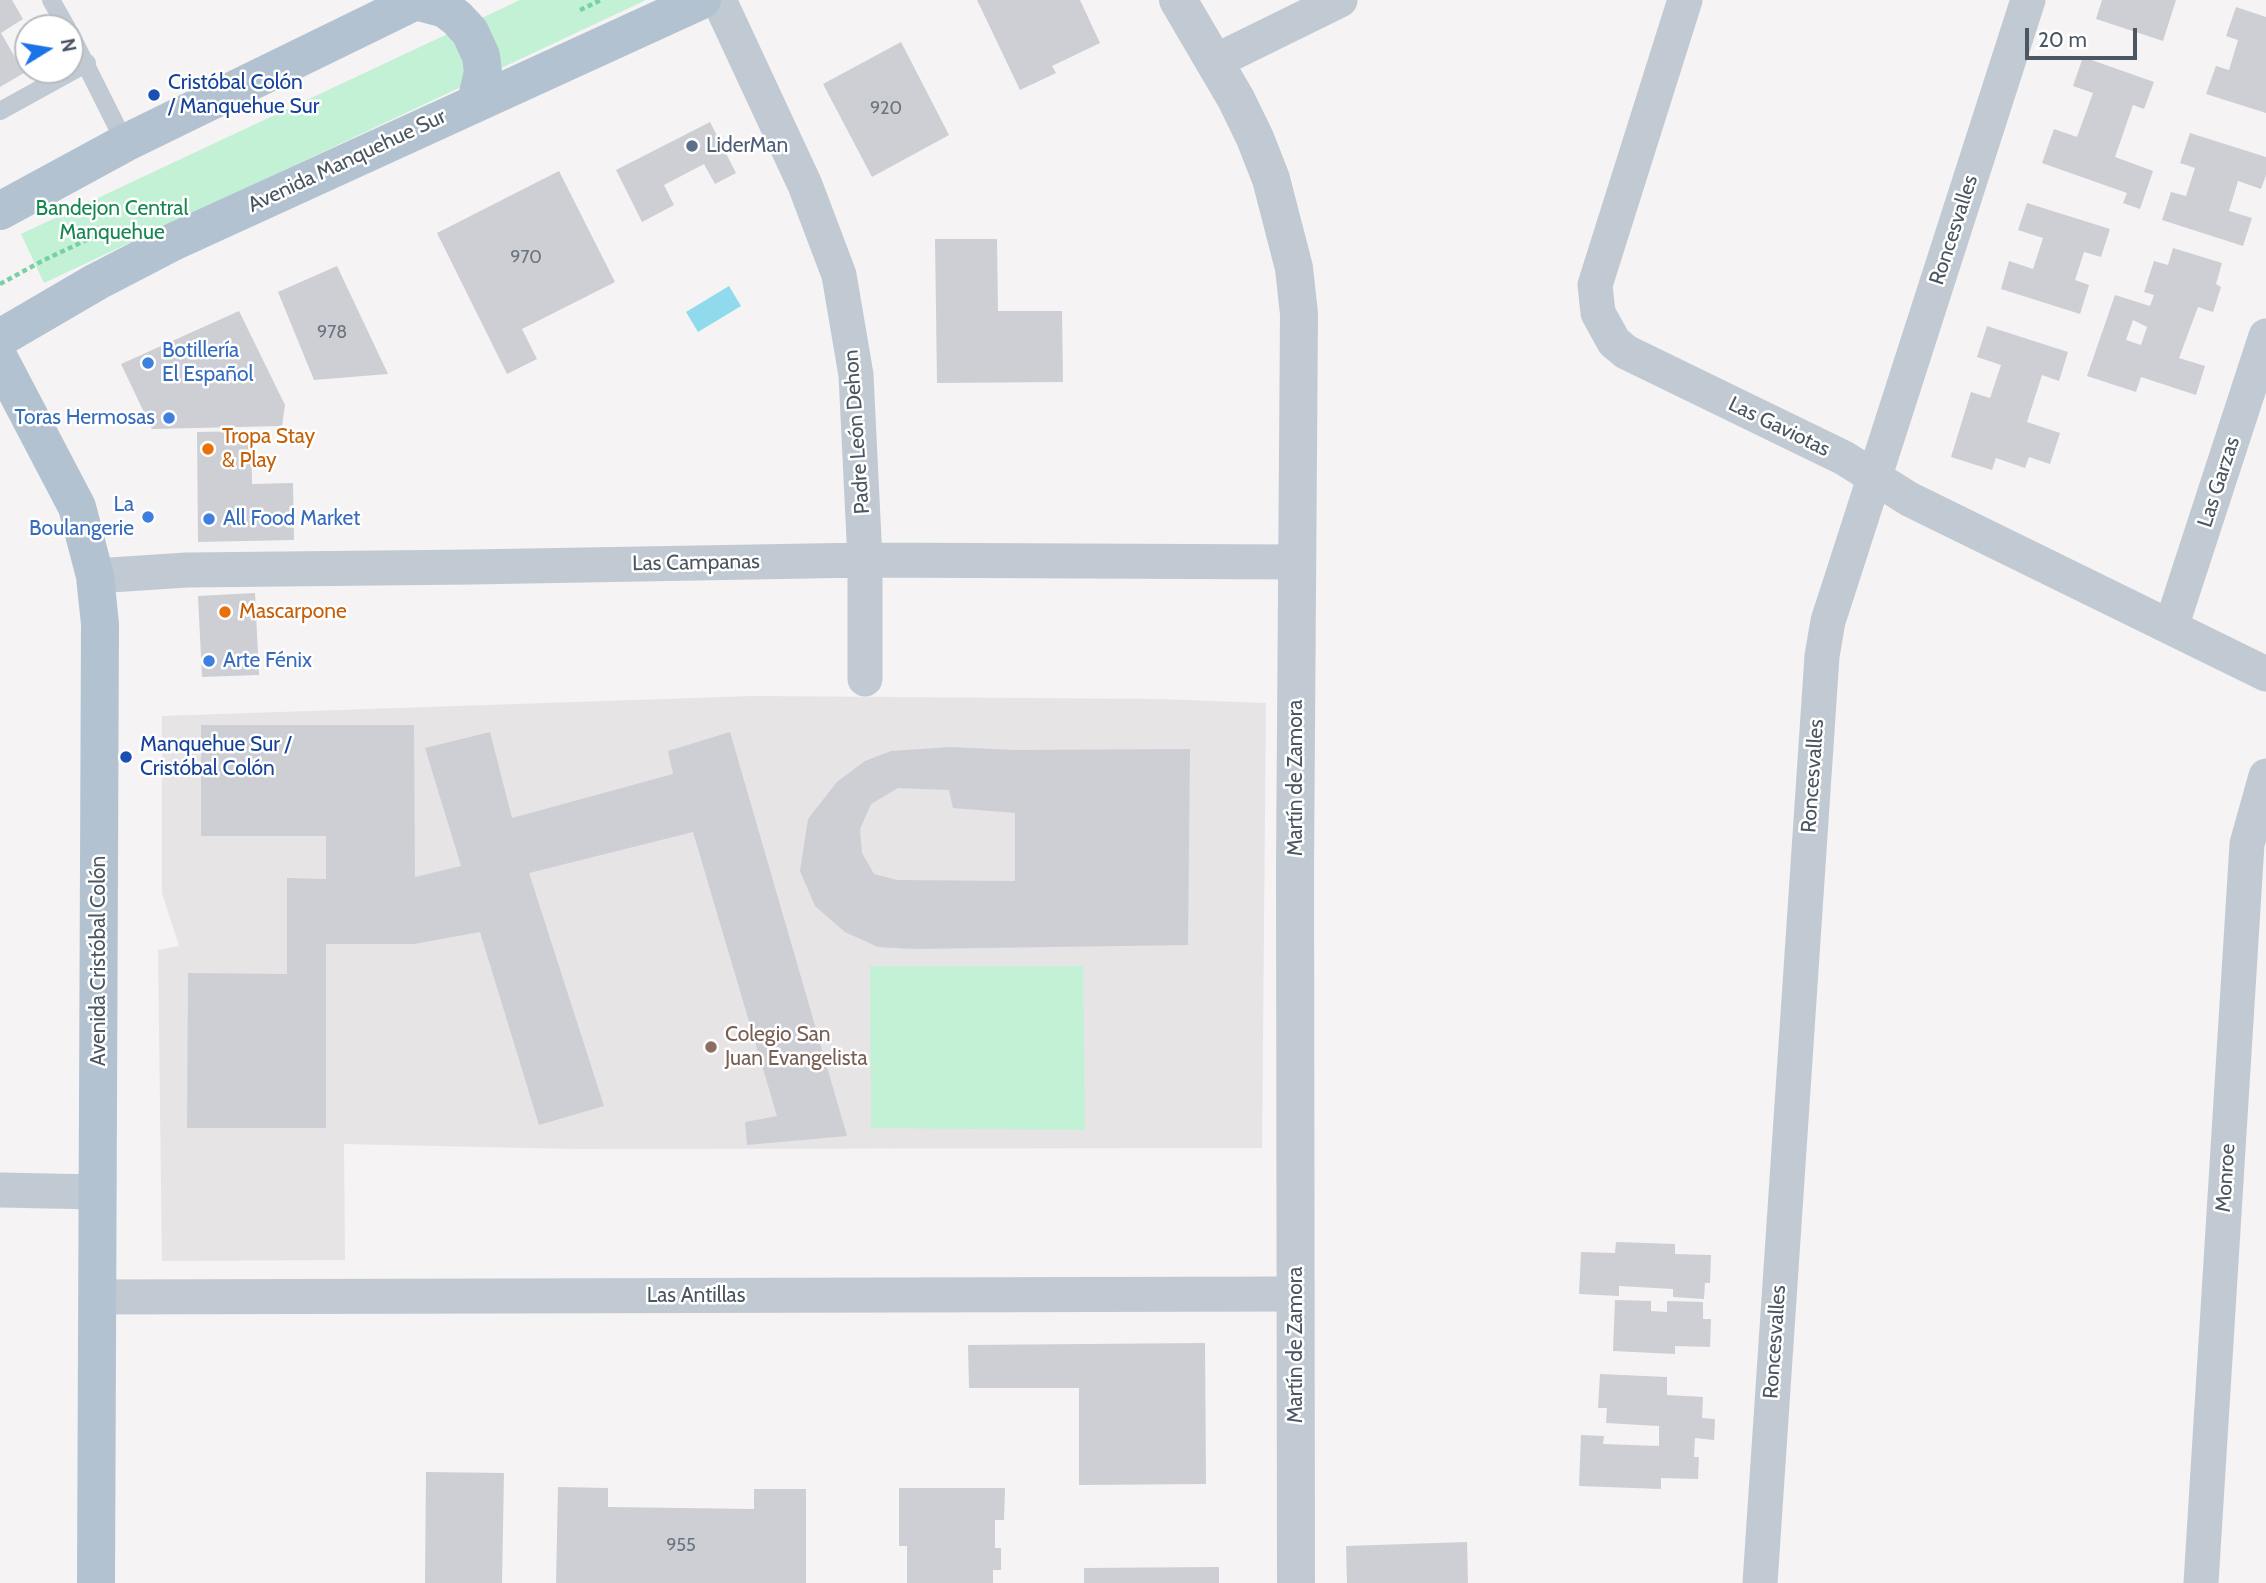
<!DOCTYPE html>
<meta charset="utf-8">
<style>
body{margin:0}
#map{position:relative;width:2266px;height:1583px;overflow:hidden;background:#f5f3f3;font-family:Cabin,sans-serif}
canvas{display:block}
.north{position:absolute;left:14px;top:14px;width:70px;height:70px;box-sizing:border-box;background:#fff;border:2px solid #b7bbc0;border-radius:50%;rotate:79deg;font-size:19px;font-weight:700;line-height:28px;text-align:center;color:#4a5661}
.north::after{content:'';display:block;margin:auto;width:24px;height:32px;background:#1a73e8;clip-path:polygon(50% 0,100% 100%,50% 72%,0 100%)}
.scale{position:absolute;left:2025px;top:28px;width:112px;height:32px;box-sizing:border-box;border:4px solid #4a5661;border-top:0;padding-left:9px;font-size:21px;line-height:24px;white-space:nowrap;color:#4a5661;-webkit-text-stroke:5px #fff;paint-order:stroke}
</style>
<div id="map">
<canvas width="2266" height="1583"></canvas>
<div class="north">N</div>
<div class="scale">20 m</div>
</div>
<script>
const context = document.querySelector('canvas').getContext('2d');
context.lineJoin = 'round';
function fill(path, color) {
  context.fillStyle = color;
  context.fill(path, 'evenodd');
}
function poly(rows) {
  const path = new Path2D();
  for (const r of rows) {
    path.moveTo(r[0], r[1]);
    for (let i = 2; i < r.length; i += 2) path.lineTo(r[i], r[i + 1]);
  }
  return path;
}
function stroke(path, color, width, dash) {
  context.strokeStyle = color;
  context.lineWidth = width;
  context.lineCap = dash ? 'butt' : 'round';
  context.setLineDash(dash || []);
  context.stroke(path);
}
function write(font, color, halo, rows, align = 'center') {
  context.font = font + ' Cabin,sans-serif';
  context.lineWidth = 5;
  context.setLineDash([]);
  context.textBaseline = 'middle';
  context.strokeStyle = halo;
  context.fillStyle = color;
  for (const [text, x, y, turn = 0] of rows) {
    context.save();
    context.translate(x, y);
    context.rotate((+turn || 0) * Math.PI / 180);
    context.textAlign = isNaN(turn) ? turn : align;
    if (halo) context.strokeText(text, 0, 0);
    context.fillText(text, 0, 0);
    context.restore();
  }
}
const education = poly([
 [753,696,1160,699,1266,703,1262,1148,576,1149,344,1144,345,1260,162,1261,158,950,179,946,162,893,162,716]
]);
const green = poly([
 [520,0,646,0,44,283,21,234],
 [870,966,1083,966,1085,1130,871,1128]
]);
const water = poly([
 [729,286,741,306,698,332,686,312]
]);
const building = poly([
 [0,0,12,0,23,19,1,33,24,73,0,87],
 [977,0,1080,0,1100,43,1052,66,1056,73,1020,90],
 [2102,0,2176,0,2163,41,2096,19],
 [2236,7,2266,17,2266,113,2206,94,2216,66,2229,70,2238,40,2226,36],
 [901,42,949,135,872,177,823,84],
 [2083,57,2154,82,2144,109,2133,105,2115,157,2153,171,2140,209,2123,203,2127,193,2042,163,2054,129,2077,137,2093,93,2073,86],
 [710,122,736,173,715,184,704,164,664,185,674,205,642,222,616,170],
 [2190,133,2266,157,2266,175,2261,189,2238,181,2229,211,2252,218,2243,246,2162,220,2171,192,2186,196,2195,168,2180,163],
 [559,171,615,282,522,329,537,359,507,374,437,233],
 [2027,203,2110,229,2101,257,2084,252,2075,280,2089,285,2080,314,2001,289,2009,261,2033,269,2043,238,2018,230],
 [935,239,997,239,998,311,1062,311,1063,382,937,383],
 [2173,248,2222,263,2216,284,2221,287,2213,312,2198,307,2179,358,2205,366,2196,395,2141,377,2136,392,2087,376,2115,295,2150,306,2154,295,2144,292,2154,261,2168,265],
 [2133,320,2147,327,2141,345,2126,340],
 [337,266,388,374,314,380,278,292],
 [239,311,285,405,282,426,152,429,121,364],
 [1987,326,2068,352,2059,381,2042,375,2027,422,2060,433,2050,464,2029,457,2025,468,1996,458,1992,470,1951,457,1971,392,1990,398,2001,365,1977,357],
 [251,431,252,484,293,483,294,540,198,542,197,432],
 [255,593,259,675,202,677,198,596],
 [201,725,414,725,415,877,461,866,425,748,490,732,512,818,673,774,668,751,730,732,847,1136,747,1145,745,1122,777,1116,693,832,529,873,604,1106,539,1125,480,932,414,944,326,944,326,1128,187,1128,188,973,287,974,287,878,326,879,326,836,201,836],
 [950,747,1015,750,1190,749,1188,945,914,949,878,947,845,932,815,906,800,871,808,819,837,782,865,761,891,751],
 [898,788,949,790,953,808,1015,813,1015,881,897,880,874,874,862,853,860,829,871,804],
 [1616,1242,1675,1244,1675,1254,1711,1255,1710,1283,1705,1283,1704,1299,1673,1297,1673,1289,1619,1286,1619,1296,1579,1294,1581,1252,1615,1253],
 [1615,1300,1651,1301,1651,1311,1667,1312,1667,1301,1703,1302,1703,1319,1711,1319,1710,1347,1675,1346,1675,1354,1613,1351],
 [1205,1343,1206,1484,1079,1485,1079,1388,969,1388,968,1345],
 [1600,1374,1667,1377,1667,1395,1703,1397,1702,1418,1715,1419,1714,1440,1695,1438,1694,1457,1699,1457,1698,1479,1661,1478,1661,1489,1579,1486,1581,1435,1604,1436,1603,1444,1659,1446,1659,1426,1606,1423,1607,1408,1598,1408],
 [426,1472,504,1473,502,1583,425,1583],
 [558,1487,608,1488,608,1507,754,1509,754,1489,806,1489,806,1583,556,1583],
 [899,1488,1005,1488,1004,1520,995,1520,995,1548,1001,1548,1001,1570,993,1570,993,1583,907,1583,907,1546,899,1546],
 [1467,1542,1468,1583,1347,1583,1346,1546],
 [1219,1567,1219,1583,1084,1583,1084,1568]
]);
const path = poly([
 [580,10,601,0],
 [0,284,44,260,93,237]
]);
const service = poly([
 [51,0,67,28],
 [70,33,125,143],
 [0,111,87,63]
]);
const minor = poly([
 [719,0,805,185,839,275,856,375,865,560,865,679],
 [1685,0,1595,285,1598,313,1614,342,1626,352,1844,458,1909,499,2266,674],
 [1214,62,1340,0],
 [95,576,187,570,472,567,865,560,1297,562],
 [2171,627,2266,336],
 [0,1190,98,1192],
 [97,1297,1296,1294],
 [1760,1583,1822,656,1828,621,1841,581,2028,0],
 [2201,1583,2247,844,2266,776]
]);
const tertiary = poly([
 [1178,0,1236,99,1255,138,1271,179,1294,268,1299,314,1295,866,1296,1583]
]);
const primary = poly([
 [415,1,445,9,457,18,470,32,481,56,483,72,476,102],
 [0,211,125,143,418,0],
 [0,338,96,282,175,241,702,0],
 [0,360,77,507,95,576,100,624,96,1583]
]);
const markers = [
 [154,95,7,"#1a4fb4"],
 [692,146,7,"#5c6f8a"],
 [148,363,7,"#3f7fe0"],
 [169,418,7,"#3f7fe0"],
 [208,449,7,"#e8710a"],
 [148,517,7,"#3f7fe0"],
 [209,519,7,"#3f7fe0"],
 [225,612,7,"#e8710a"],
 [209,661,7,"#3f7fe0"],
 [126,757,7,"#1a4fb4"],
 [711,1047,7,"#8d6e63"]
];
const numberNames = [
 ["920",886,109],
 ["970",526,258],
 ["978",332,333],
 ["955",681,1546]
];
const transitNames = [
 ["Cristóbal Colón",168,83],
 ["/ Manquehue Sur",168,107],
 ["Manquehue Sur /",140,745],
 ["Cristóbal Colón",140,769]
];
const serviceNames = [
 ["LiderMan",706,146]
];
const streetNames = [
 ["Avenida Manquehue Sur",347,161,-25],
 ["Roncesvalles",1954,230,-72],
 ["Las Gaviotas",1779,427,26],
 ["Padre León Dehon",857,432,-94],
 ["Las Garzas",2219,482,-72],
 ["Las Campanas",696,563,-1],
 ["Roncesvalles",1813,776,-86],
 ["Martín de Zamora",1296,778,-90],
 ["Avenida Cristóbal Colón",99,961,-90],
 ["Monroe",2226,1178,-86],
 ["Las Antillas",696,1296],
 ["Roncesvalles",1775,1342,-86],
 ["Martín de Zamora",1296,1345,-90]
];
const parkNames = [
 ["Bandejon Central",112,209],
 ["Manquehue",112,233]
];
const shopNames = [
 ["Botillería",162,351],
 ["El Español",162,375],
 ["Toras Hermosas",155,418,"right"],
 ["La",134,505,"right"],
 ["Boulangerie",134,529,"right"],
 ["All Food Market",223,519],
 ["Arte Fénix",223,661]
];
const foodNames = [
 ["Tropa Stay",222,437],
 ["& Play",222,461],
 ["Mascarpone",239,612]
];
const educationNames = [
 ["Colegio San",725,1035],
 ["Juan Evangelista",725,1059]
];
fill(education, '#e6e4e5');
fill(green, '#c3f1d5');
fill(water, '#90daee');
fill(building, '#cdcfd5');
stroke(path, '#7ad0a6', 4.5, [5, 3.5]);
stroke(service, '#c1cad2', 18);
stroke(minor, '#c1cad2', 35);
stroke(tertiary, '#c1cad2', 38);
stroke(primary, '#b3c2d1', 38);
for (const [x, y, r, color] of markers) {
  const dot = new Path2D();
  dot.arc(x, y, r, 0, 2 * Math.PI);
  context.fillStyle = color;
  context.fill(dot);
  stroke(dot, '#fff', 2.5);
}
write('18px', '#6b747e', null, numberNames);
write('21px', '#164399', '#fff', transitNames, 'left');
write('21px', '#4e5e75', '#fff', serviceNames, 'left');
write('21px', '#4a5661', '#fff', streetNames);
write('21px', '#17864f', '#fff', parkNames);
write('21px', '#366cbe', '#fff', shopNames, 'left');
write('21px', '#c56008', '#fff', foodNames, 'left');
write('21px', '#785e54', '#fff', educationNames, 'left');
</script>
